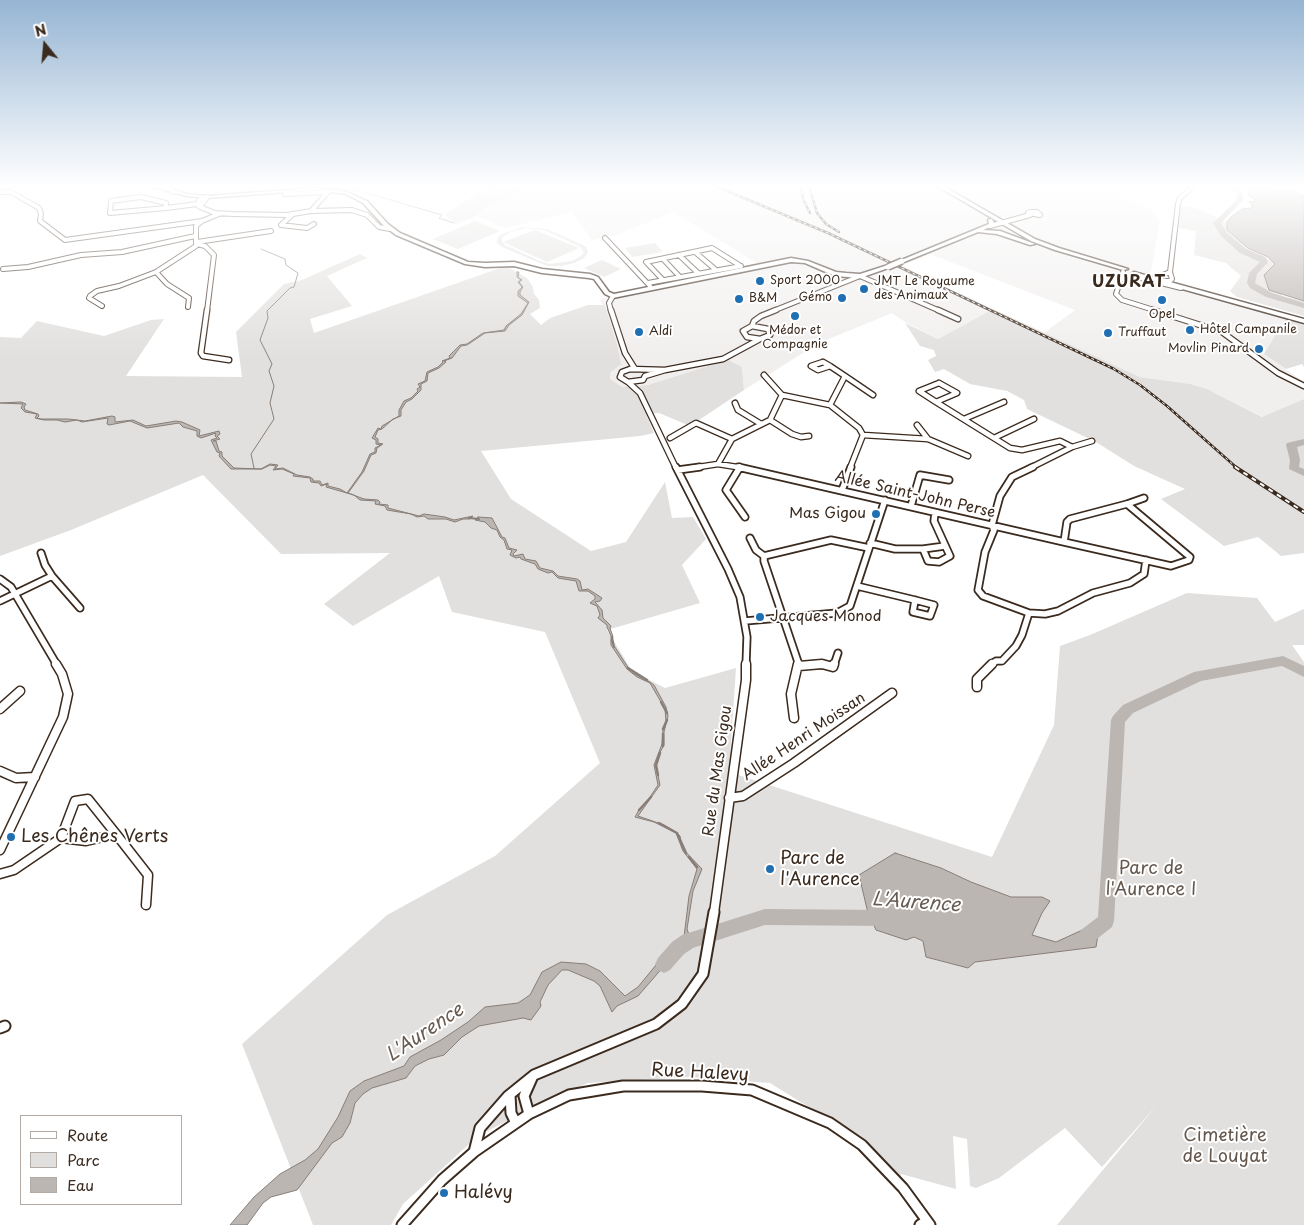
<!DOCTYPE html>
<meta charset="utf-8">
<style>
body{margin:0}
#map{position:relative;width:1304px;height:1225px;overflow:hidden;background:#fff;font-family:"Playpen Sans",sans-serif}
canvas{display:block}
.legend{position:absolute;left:20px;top:1115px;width:162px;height:90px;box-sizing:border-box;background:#fff;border:1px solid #b1aaa5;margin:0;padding:6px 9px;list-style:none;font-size:15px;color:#3b2a1e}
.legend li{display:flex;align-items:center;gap:10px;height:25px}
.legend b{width:25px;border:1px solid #b1aaa5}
.north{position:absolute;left:20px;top:20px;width:50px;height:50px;-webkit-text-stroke:4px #fff;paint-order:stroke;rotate:343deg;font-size:14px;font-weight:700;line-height:20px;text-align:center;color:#3b2a1e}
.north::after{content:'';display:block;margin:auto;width:18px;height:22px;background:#3b2a1e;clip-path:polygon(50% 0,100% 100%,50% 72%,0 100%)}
</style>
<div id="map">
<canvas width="1304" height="1225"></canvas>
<ul class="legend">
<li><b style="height:6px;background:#fff"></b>Route</li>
<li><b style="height:14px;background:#e2e0de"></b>Parc</li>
<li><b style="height:14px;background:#bcb6b3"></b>Eau</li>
</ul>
<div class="north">N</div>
</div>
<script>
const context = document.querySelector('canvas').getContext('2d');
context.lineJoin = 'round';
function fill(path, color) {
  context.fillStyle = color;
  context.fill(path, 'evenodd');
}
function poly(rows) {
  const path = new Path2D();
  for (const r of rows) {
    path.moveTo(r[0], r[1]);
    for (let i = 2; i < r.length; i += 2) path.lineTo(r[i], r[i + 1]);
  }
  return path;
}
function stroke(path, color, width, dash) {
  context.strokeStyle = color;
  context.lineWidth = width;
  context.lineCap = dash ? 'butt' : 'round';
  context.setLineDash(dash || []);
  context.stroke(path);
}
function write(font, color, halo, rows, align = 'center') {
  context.font = font + ' "Playpen Sans",sans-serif';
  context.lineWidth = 4;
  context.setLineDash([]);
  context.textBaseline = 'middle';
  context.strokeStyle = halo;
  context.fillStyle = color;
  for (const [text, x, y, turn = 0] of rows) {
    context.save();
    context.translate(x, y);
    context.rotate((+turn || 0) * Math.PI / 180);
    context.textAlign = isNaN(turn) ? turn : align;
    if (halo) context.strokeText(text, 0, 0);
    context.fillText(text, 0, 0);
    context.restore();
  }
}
const built = poly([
 [534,186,1094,186,1148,207,1160,220,1149,282,1285,319,1264,354,1304,382,1304,399,1263,417,1207,389,1191,384,1140,377,1044,333,1075,310,930,254,901,266,993,309,938,339,905,322,892,313,819,343,744,390,742,367,647,385,622,387,610,380,617,345,605,305,602,304,600,299,757,263,673,212,616,235,592,240,572,212,504,228,476,216,483,209]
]);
const green = poly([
 [488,186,499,188,534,186,483,209,476,216,456,224,445,215],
 [1181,206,1194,207,1227,222,1227,230,1248,248,1271,260,1275,264,1274,266,1264,275,1283,296,1304,301,1304,316,1237,297,1230,291,1241,276,1226,263,1194,255,1196,231,1179,228],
 [475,221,500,231,458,249,433,239],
 [523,227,547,229,583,245,587,248,588,253,583,259,574,263,561,266,547,266,502,247,497,243,497,238,502,234],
 [526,228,544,230,579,246,584,252,581,256,572,261,550,264,540,261,505,245,502,241,502,238,510,232],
 [535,230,579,248,547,262,503,242],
 [655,243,663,252,632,257,625,248],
 [360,254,367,258,327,276,352,306,310,319,314,333,506,266,527,278,533,287,534,294,539,300,540,308,530,314,541,325,550,318,588,305,605,305,617,345,621,364,611,372,610,379,622,387,648,385,728,360,742,367,744,390,690,426,659,413,646,414,654,433,640,436,481,451,511,499,591,551,626,542,665,482,672,518,693,517,706,539,682,565,700,603,607,630,632,671,665,688,736,668,729,772,992,857,1054,725,1060,646,1090,635,1187,593,1257,598,1275,622,1304,609,1304,645,1292,645,1304,662,1304,1225,1057,1225,1157,1105,1102,1167,1065,1128,999,1178,976,1188,970,1186,967,1139,953,1136,956,1189,901,1174,900,1180,865,1142,770,1083,689,1077,588,1083,530,1109,478,1136,403,1204,391,1225,313,1225,242,1044,387,915,495,856,600,763,545,632,452,612,439,576,353,626,324,604,390,553,281,554,203,475,71,530,0,556,0,337,21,338,37,321,104,336,151,320,164,319,126,376,242,377,236,332,284,284,302,280],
 [602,260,621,269,604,277,584,268],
 [993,309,1140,377,1191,384,1207,389,1262,417,1304,399,1304,553,1281,556,1258,537,1224,546,1161,499,1185,489,1134,466,1096,442,1027,409,1024,400,1007,391,970,384,944,369,935,372,928,360,936,356,934,350,920,346,905,323,938,339],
 [1285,319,1304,325,1304,367,1302,364,1286,369,1264,354]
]);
const water = poly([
 [1257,189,1292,191,1304,196,1304,301,1269,290,1264,275,1275,264,1268,257,1248,248,1227,230,1227,222,1231,217,1242,209,1252,208,1252,205,1249,202,1257,201,1248,195,1250,190,1257,189],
 [517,272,519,272,518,277,522,280,519,282,523,287,520,292,520,295,529,302,522,315,509,325,505,331,485,333,467,345,461,346,452,358,444,361,446,362,439,368,428,373,427,381,421,384,421,390,412,399,406,402,401,410,401,416,393,419,382,429,378,430,375,437,378,439,378,443,383,444,377,448,376,453,371,455,364,471,348,493,364,499,378,500,380,502,379,504,388,505,388,508,419,516,424,514,445,517,454,520,473,516,470,519,463,519,455,522,446,519,428,519,424,516,417,517,411,514,387,510,385,506,375,504,376,501,360,500,354,495,326,487,327,484,321,486,319,483,311,482,310,478,293,476,294,474,282,469,273,470,276,466,270,465,262,469,231,469,219,456,220,453,217,452,211,440,217,438,215,436,216,433,201,438,197,436,197,431,183,427,179,423,147,428,130,421,109,425,107,424,108,418,82,422,77,420,65,422,57,420,44,420,35,418,37,414,25,412,21,408,23,404,0,403,21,402,26,404,24,407,25,410,38,414,39,416,37,418,41,419,68,419,85,421,112,416,115,417,115,422,133,420,146,426,176,421,182,422,200,430,199,436,219,431,220,434,217,436,220,439,213,441,216,441,219,451,222,452,222,456,234,468,261,469,270,464,278,465,275,469,283,468,297,475,310,477,313,479,313,481,320,481,322,485,328,483,328,486,340,489,347,493,362,472,370,454,375,452,375,448,381,445,376,444,376,440,372,438,378,428,381,429,382,426,399,416,399,410,404,401,411,398,418,391,417,389,420,387,418,384,425,381,427,372,438,367,443,362,442,361,450,358,449,356,460,345,467,344,483,333,504,330,506,326,521,314,528,303,518,296,518,291,522,287,518,282,521,280,517,277,517,272],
 [478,517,492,518,502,537,505,538,509,548,517,550,513,554,514,556,523,554,525,559,536,561,540,568,553,571,558,576,577,579,580,581,582,590,588,589,602,598,600,601,595,602,602,610,603,618,611,626,610,628,613,637,611,641,631,672,650,682,654,685,666,707,668,716,664,732,664,745,658,756,656,765,660,785,638,816,664,825,677,833,680,836,682,848,702,869,693,891,687,929,689,935,703,931,704,935,684,943,638,996,617,1006,612,1012,600,986,594,981,568,970,562,970,548,985,540,1002,541,1006,531,1020,523,1018,479,1026,462,1037,444,1055,429,1059,415,1066,406,1078,372,1088,363,1094,355,1103,350,1123,342,1137,332,1143,297,1190,271,1197,263,1203,247,1225,230,1225,254,1197,280,1174,305,1160,318,1149,338,1117,350,1091,364,1081,404,1066,410,1057,441,1040,468,1022,485,1007,518,1003,530,995,542,972,561,962,586,964,600,971,625,996,638,987,656,965,684,937,689,896,697,869,683,851,676,833,654,822,635,817,640,808,646,803,658,785,654,765,662,744,663,729,666,721,665,709,650,683,637,677,627,669,611,645,611,636,607,627,607,625,598,618,600,615,597,606,590,603,595,599,595,596,588,591,579,591,576,581,558,578,552,572,548,573,538,569,535,564,521,559,520,557,516,558,510,555,512,550,507,549,504,540,500,537,497,530,491,528,485,522,475,520,478,517],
 [895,853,941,868,971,882,1011,897,1042,897,1050,901,1042,913,1032,935,1056,942,1100,922,1096,947,975,962,968,968,926,957,923,941,914,937,906,940,876,930,867,909,859,875,895,853]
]);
const streamFar2 = poly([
 [316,186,320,187],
 [1237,186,1251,189],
 [326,187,360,191,442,215,439,218,454,223],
 [254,468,251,454,274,419,270,403,274,386,269,371,272,364,260,340,268,318,267,311,290,288,294,287,298,273,286,265,285,259,261,249]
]);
const streamFar1 = poly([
 [469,518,479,519],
 [612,637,614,647]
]);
const stream = poly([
 [628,668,647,680],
 [661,702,667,713],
 [663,729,667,720],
 [663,734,663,746],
 [658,775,656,765,660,753],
 [639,810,651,797],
 [659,823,677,833,686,853],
 [689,857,697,867]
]);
const river = poly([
 [1226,186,1235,186,1242,190,1243,200,1221,223,1227,233,1246,249,1265,257,1268,262,1257,274,1255,283,1272,293,1304,303,1304,308,1266,297,1250,288,1247,283,1249,273,1260,262,1240,253,1221,236,1213,223,1237,200,1237,192,1226,186],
 [1304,439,1304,445,1297,447,1300,460,1299,467,1304,469,1304,476,1289,469,1290,460,1286,445,1287,443,1304,439],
 [1283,656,1304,666,1304,677,1282,666,1201,681,1133,713,1125,722,1114,921,1112,927,1093,942,1087,944,1081,942,1079,936,1081,930,1098,917,1111,720,1113,716,1123,705,1194,672,1283,656],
 [765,909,888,910,894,912,896,918,894,924,888,926,765,925,693,948,684,954,670,970,664,973,658,970,655,964,658,958,672,942,682,935,765,909]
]);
const streetFar4 = poly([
 [166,186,174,192],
 [0,192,11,192,39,208,41,214,40,221,65,240,202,221],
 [285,194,328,192,311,211],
 [141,197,166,203,166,208,110,213,111,201,141,197],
 [207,197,200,207,198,205,199,200,207,197],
 [200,207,215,213,233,214,287,215,311,211,352,210,367,215,379,227,390,229],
 [166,208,197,204],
 [1031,212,1037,212,1040,215,1028,213,1031,212],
 [292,215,281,225,307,228,314,224],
 [990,226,1030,215],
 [605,238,650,286],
 [197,242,271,231],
 [197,244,205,246,214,255,207,311],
 [695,252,716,270],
 [679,255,698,273],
 [663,259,680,277],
 [3,269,28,267,81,255,122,252,195,236],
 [156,272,167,284,189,298,188,307],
 [1123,272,1116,294,1122,300,1157,311],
 [1158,277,1170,272],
 [1121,279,1137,277,1181,288],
 [663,280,646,262,712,248,739,265],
 [1159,281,1170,281,1172,279,1170,272,1178,204,1180,198,1194,186],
 [648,283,741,266],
 [102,306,89,298,90,296,97,291,119,286,156,272,196,246,196,226,202,221,219,214],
 [611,311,609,303,613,296],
 [773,311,860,276,940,311]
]);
const streetFar3 = poly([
 [207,310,201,353,203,356,229,360],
 [611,310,625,353,635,369],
 [938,310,958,319],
 [1153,310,1222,332,1278,373,1304,386],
 [752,326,754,321,761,316,776,310],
 [752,326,768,329,770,335,760,339,747,337,743,331,752,326],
 [823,362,830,366,818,370,811,366,823,362],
 [830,366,845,376],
 [630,369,665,370,645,376,643,380,628,382,620,377,622,372,630,369],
 [665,370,723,359,760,339],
 [764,375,782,395],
 [628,382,640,393,676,468],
 [939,383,957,393,936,402,919,391,939,383],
 [936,402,1010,448,1022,450,1060,441,1072,447],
 [735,403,738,410,761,424],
 [830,405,845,376,873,395],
 [964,419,1004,402],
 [770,420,792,434,801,437,809,436],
 [917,425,928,439],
 [863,435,928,439,968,456],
 [670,438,696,423,732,439],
 [994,438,1034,419],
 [718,464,732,439,770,420,782,395,830,405,859,428,863,435,850,468],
 [692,468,718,464,743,468],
 [1030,468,1072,447,1092,441]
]);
const streetFar2 = poly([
 [676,467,728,569,740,597,747,637,746,665],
 [738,467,1064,542],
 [740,467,726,490,745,517],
 [1033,467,1012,477,1000,496,992,525,994,530,985,552,978,590,983,596,1029,613,1045,614,1058,611,1093,593,1130,583,1144,574,1146,560],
 [678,470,700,467],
 [842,490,851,467],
 [1127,504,1190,557,1189,560,1171,566,1064,542,1067,522,1070,519,1127,504],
 [1127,504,1144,498],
 [911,506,920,475,949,480],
 [935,513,934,521,950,556,939,562,928,561,923,549,945,546],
 [750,538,756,550,764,556],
 [870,543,895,549,923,549],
 [41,553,45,565,52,576],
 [0,579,11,587,57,665],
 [857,586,915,600],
 [915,600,934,605,930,616,913,612,915,600],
 [0,601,52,576,80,608],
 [745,621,837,613,850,606,885,500],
 [799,665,764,561,764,556,831,540,869,548],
 [809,665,826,665],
 [834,665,838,653],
 [991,665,996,661,1002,661,1016,646,1022,635,1029,613]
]);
const streetFar1 = poly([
 [799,666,822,664,833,667,834,664],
 [977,687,977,679,992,664],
 [0,709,20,691],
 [794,718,791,694,798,664],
 [0,771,16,778,35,777],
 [729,798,743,796,794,763,892,693],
 [61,838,75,801,88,799,116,834],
 [0,850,63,717,68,694,62,674,56,664],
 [0,874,14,870,61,838,86,841,116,834,148,875,146,905],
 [714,913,746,680,746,664]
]);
const street = poly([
 [0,1028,5,1026],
 [510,1095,511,1113,516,1123],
 [529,1114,524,1096,532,1078],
 [474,1152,480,1128,508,1096,534,1075,656,1024,682,1004,703,974,714,912],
 [402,1225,442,1180,474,1152,529,1114,569,1095,623,1086,702,1086,752,1090,830,1123,862,1145,903,1188,930,1225],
 [920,1225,927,1221]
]);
const secondary = poly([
 [151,186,159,186,187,194,207,196,314,188,347,192,367,201,388,224,400,233,468,262,485,263,514,262,542,269,590,274,598,277,609,292,614,294,791,258,808,261,836,272,846,273,860,274,888,265,891,267,860,278,835,276,805,263,791,262,613,298,605,294,594,279,589,278,542,273,514,266,485,267,465,264,396,235,384,226,363,203,346,194,314,190,207,198,187,196,151,186],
 [937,186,943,186,1035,239,1059,248,1128,269,1123,270,1055,250,1031,241,937,186],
 [990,219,992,219,995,225,983,230,1000,231,1035,244,1030,245,997,234,978,232,904,262,899,261,989,224,988,220,990,219],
 [1134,272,1304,319,1304,323,1132,275,1131,274,1134,272]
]);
const railFar1 = poly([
 [715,186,828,233,1114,369,1140,385,1167,406,1237,468],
 [801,186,803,199,810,213],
 [809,186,817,213,826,224,839,232]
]);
const rail = poly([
 [1235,467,1304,512]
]);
const secondaryBridge = poly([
 [888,267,902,261]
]);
const markers = [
 [760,281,5,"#1f6fb2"],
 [864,289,5,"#1f6fb2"],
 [842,298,5,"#1f6fb2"],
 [739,299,5,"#1f6fb2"],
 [1162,300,5,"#1f6fb2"],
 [795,316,5,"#1f6fb2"],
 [1190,330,5,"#1f6fb2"],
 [639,332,5,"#1f6fb2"],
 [1108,333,5,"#1f6fb2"],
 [1259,349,5,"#1f6fb2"],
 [876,514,5,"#1f6fb2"],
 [760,617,5,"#1f6fb2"],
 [11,837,5,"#1f6fb2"],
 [770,869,5,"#1f6fb2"],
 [444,1193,5,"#1f6fb2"]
];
const farPoinames = [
 ["Sport 2000",770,281],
 ["JMT Le Royaume",874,282],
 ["des Animaux",874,296],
 ["Gémo",832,298,"right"],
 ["B&M",749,299],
 ["Opel",1162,315,"center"],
 ["Hôtel Campanile",1200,330],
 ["Médor et",795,331,"center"],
 ["Compagnie",795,345,"center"],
 ["Aldi",649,332],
 ["Truffaut",1118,333],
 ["Movlin Pinard",1249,349,"right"]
];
const streetNames = [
 ["Allée Saint-John Perse",915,495,13],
 ["Allée Henri Moissan",804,737,-34],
 ["Rue du Mas Gigou",718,771,-82]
];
const poiNames = [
 ["Mas Gigou",866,514],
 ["Jacques Monod",770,617,"left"]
];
const farDistrictnames = [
 ["UZURAT",1129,283]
];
const nearPoinames = [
 ["Les Chênes Verts",21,837],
 ["Parc de",780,859],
 ["l'Aurence",780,880],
 ["Halévy",454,1193]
];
const nearParknames = [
 ["Parc de",1151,869],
 ["l'Aurence I",1151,890],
 ["Cimetière",1225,1136],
 ["de Louyat",1225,1157]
];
const nearStreetnames = [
 ["Rue Halevy",700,1073,3]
];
const nearWaternames = [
 ["L'Aurence",916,903,4],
 ["L'Aurence",425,1033,-34]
];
fill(built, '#f1efee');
fill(green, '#e2e0de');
fill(water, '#bcb6b3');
stroke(water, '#887e77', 1);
stroke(streamFar2, '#887e77', 1);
stroke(streamFar1, '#887e77', 2);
stroke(stream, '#887e77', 2.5);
fill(river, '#bcb6b3');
stroke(streetFar4, '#3b2a1e', 6);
stroke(streetFar3, '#3b2a1e', 7);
stroke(streetFar2, '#3b2a1e', 9);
stroke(streetFar1, '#3b2a1e', 11);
stroke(street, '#3b2a1e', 13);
stroke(secondary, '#3b2a1e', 3);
stroke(streetFar4, '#fff', 4);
stroke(streetFar3, '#fff', 4.5);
stroke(streetFar2, '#fff', 5.5);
stroke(streetFar1, '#fff', 8);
stroke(street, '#fff', 9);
fill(secondary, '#fff');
stroke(railFar1, '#3b2a1e', 2.5);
stroke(rail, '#3b2a1e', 4);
stroke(railFar1, '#fff', 1, [3]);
stroke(rail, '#fff', 2, [5]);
stroke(secondaryBridge, '#3b2a1e', 8, []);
stroke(secondaryBridge, '#fff', 5);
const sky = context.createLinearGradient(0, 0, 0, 358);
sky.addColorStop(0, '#96b5d3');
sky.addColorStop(0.52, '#fff');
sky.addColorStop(1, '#ffffff00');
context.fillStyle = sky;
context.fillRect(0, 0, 1304, 358);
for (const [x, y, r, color] of markers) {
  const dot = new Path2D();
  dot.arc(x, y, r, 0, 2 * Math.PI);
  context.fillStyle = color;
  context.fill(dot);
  stroke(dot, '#fff', 2);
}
write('12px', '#3b2a1e', '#fff', farPoinames, 'left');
write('15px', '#3b2a1e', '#fff', streetNames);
write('15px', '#3b2a1e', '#fff', poiNames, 'right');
context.letterSpacing = '1px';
write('bold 16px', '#3b2a1e', '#fff', farDistrictnames);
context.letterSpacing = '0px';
write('18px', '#3b2a1e', '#fff', nearPoinames, 'left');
write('18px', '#65584e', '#fff', nearParknames);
write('18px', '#3b2a1e', '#fff', nearStreetnames);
write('italic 19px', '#685b52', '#fff', nearWaternames);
</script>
